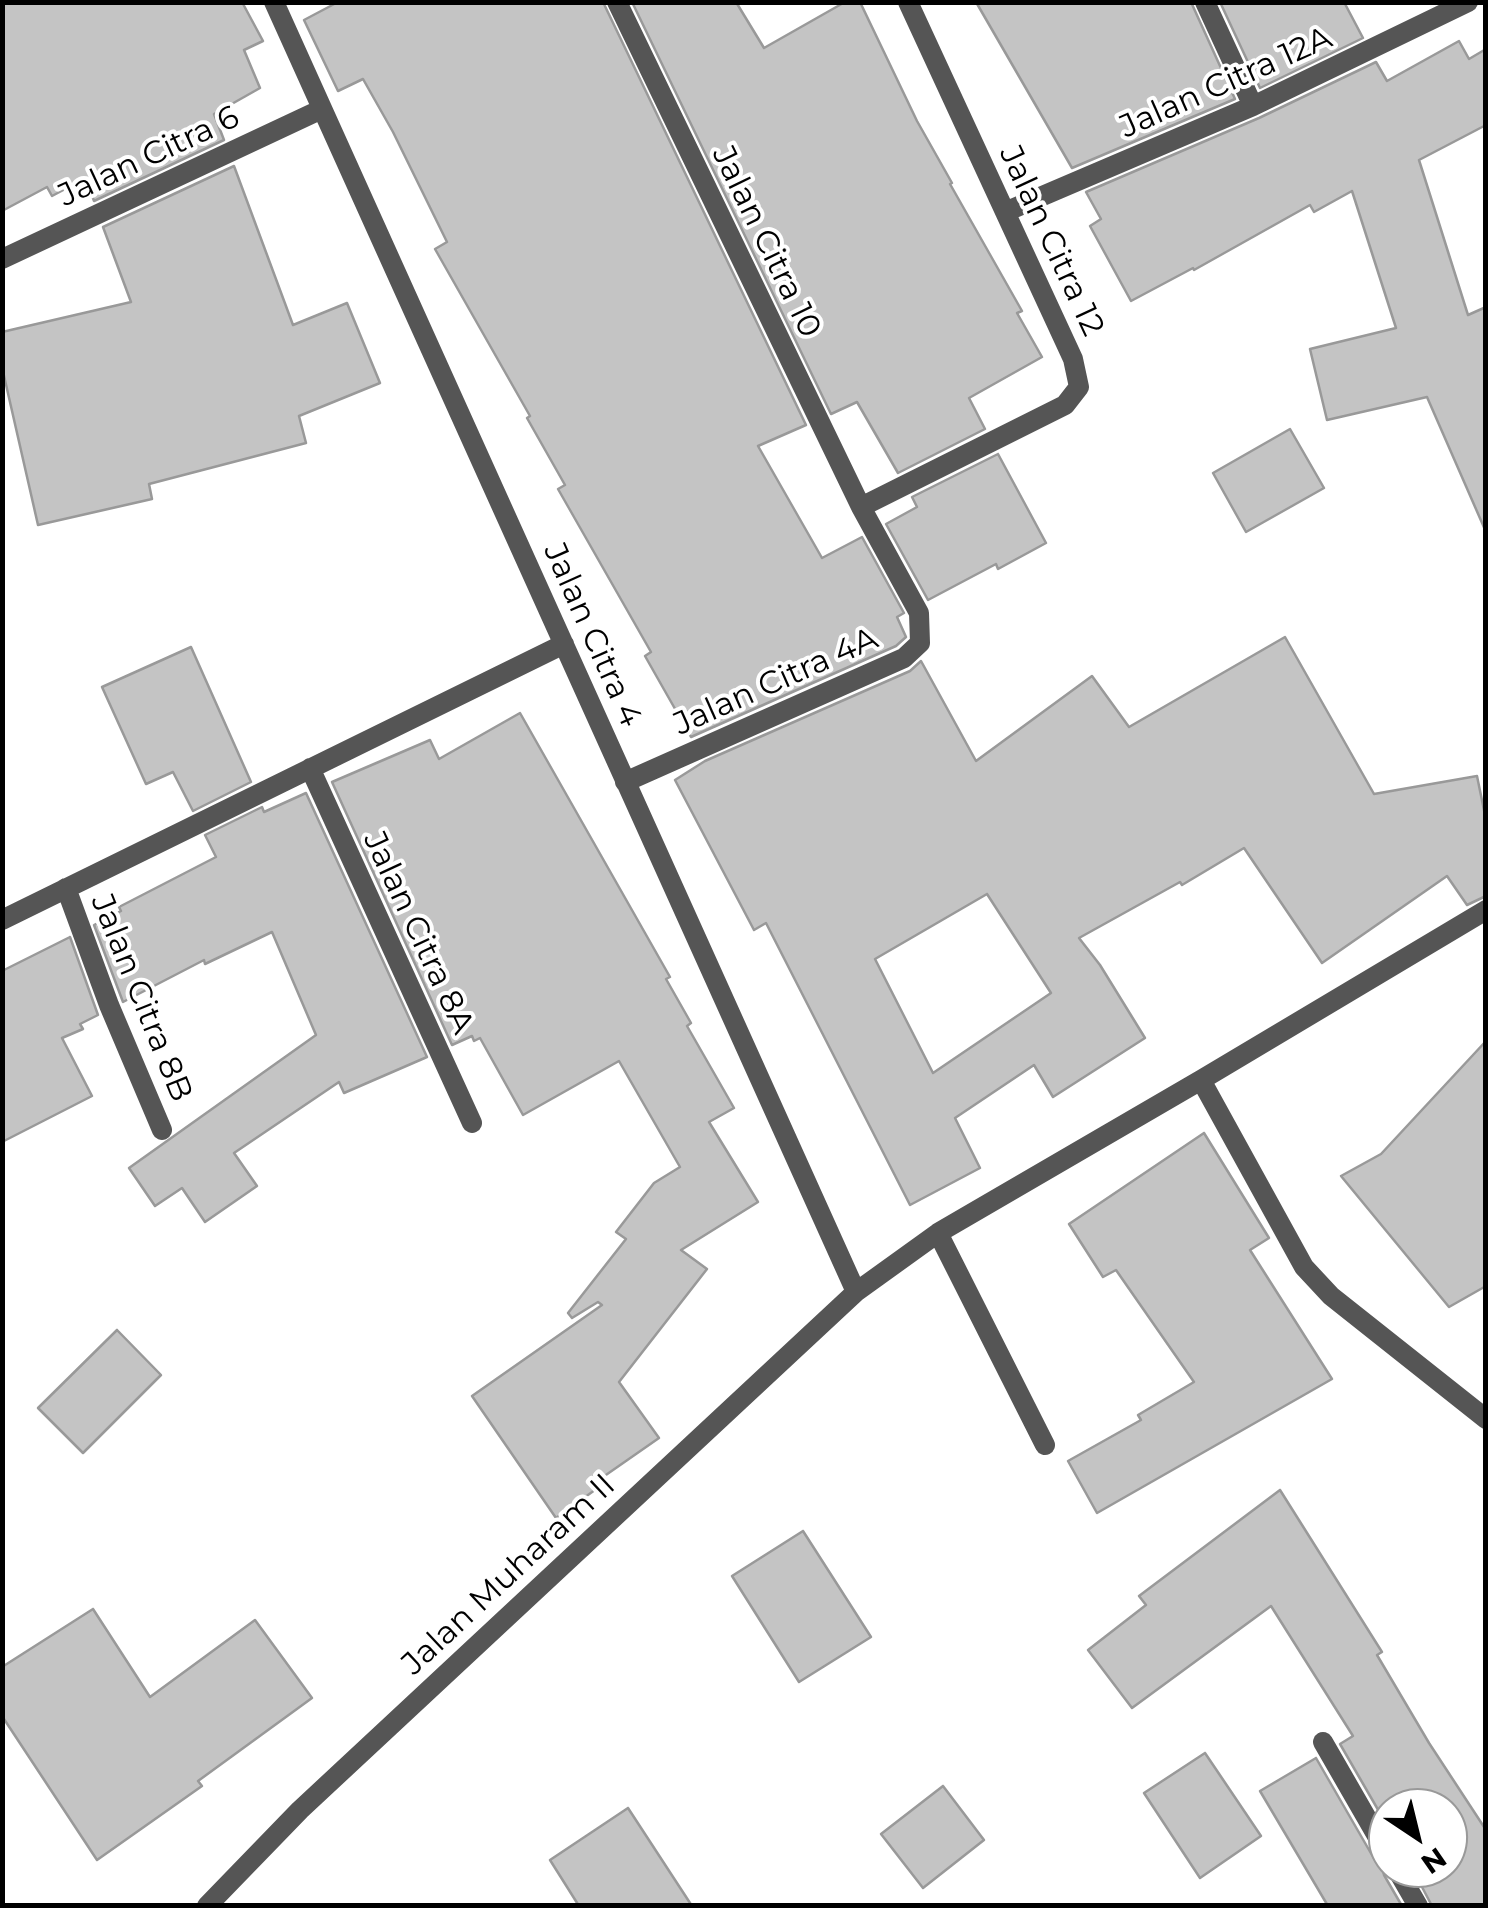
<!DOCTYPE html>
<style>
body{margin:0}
#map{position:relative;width:1488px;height:1908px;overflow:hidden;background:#fff;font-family:Montserrat,sans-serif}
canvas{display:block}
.frame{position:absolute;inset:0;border:5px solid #000;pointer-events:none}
.north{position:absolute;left:1368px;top:1788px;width:100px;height:100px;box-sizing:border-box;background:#fff;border:2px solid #999;border-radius:50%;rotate:145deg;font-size:28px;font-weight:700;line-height:40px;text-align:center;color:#000}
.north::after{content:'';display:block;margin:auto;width:35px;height:45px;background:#000;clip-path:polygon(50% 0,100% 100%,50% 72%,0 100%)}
</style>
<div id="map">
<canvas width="1488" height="1908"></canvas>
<div class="frame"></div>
<div class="north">N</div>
</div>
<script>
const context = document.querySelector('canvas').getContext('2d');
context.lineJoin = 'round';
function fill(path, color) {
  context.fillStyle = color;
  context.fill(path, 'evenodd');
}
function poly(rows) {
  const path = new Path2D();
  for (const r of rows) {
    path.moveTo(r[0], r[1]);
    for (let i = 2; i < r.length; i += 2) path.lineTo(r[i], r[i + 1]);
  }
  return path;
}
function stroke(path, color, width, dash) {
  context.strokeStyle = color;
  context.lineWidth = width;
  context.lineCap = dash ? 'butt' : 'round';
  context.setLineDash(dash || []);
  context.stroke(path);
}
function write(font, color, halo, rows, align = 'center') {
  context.font = font + ' Montserrat,sans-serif';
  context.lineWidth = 8;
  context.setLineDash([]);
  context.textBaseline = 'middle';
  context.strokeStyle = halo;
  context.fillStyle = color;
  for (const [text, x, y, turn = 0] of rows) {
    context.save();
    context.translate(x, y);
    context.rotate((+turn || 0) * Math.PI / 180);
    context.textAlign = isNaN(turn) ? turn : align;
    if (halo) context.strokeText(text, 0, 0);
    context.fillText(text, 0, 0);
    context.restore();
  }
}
const building = poly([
 [2,2,242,2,263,41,244,50,260,88,214,114,224,140,94,201,86,178,52,196,47,187,2,211,2,2],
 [338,2,603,2,806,425,758,446,822,558,862,537,904,613,897,617,906,637,896,646,691,737,645,656,651,652,558,489,565,485,527,418,530,416,435,249,447,242,393,132,363,79,338,91,304,20,338,2],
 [632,2,736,2,764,48,845,2,860,2,917,121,952,183,950,184,1022,311,1017,313,1042,357,969,398,985,429,898,473,857,402,831,414,632,2],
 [976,2,1191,2,1235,99,1072,168,976,2],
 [1220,2,1344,2,1363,38,1260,88,1220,2],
 [1459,41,1469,59,1486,49,1486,125,1419,160,1468,315,1486,307,1486,532,1427,397,1327,420,1310,349,1396,328,1352,191,1314,212,1310,205,1194,270,1193,268,1131,301,1090,226,1101,219,1086,192,1259,118,1376,62,1387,81,1459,41],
 [234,166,293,325,347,303,380,383,299,416,306,443,149,484,152,499,38,525,2,367,2,332,131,302,103,227,234,166],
 [1290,429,1324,488,1246,532,1213,473,1290,429],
 [998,454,1046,543,998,569,996,564,928,600,886,524,917,507,912,497,998,454],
 [1285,637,1374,794,1477,776,1486,820,1486,896,1467,905,1447,876,1322,963,1244,848,1182,885,1180,882,1079,938,1100,965,1145,1038,1053,1097,1034,1065,955,1118,980,1168,910,1205,766,923,754,930,675,780,705,761,910,671,921,661,976,761,1092,676,1129,727,1285,637],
 [987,894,1051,993,933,1073,875,959,987,894],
 [191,647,251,782,193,811,173,772,146,784,102,687,191,647],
 [520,713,670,977,666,979,691,1023,687,1026,734,1108,709,1122,758,1202,681,1250,707,1269,619,1382,659,1438,603,1477,606,1482,556,1518,472,1396,602,1305,598,1302,572,1318,568,1313,626,1239,616,1232,654,1183,680,1167,619,1061,523,1115,480,1038,474,1041,472,1036,452,1045,332,782,430,740,439,759,520,713],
 [306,793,427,1057,344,1093,339,1082,234,1153,257,1186,205,1222,182,1188,155,1206,129,1168,316,1035,272,932,205,964,204,960,123,1002,94,925,121,911,119,907,216,857,205,835,262,807,264,812,306,793],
 [70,937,98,1015,80,1024,83,1029,62,1038,92,1096,2,1142,2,971,70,937],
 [1486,1041,1486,1286,1449,1307,1341,1176,1381,1154,1486,1041],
 [1204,1133,1269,1238,1250,1250,1332,1379,1097,1513,1068,1461,1141,1420,1138,1415,1194,1382,1116,1270,1103,1277,1069,1224,1204,1133],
 [117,1330,161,1375,83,1453,38,1408,117,1330],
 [1280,1490,1382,1652,1377,1655,1429,1743,1486,1830,1486,1906,1432,1906,1412,1868,1448,1868,1448,1808,1388,1808,1388,1827,1340,1744,1353,1736,1271,1606,1132,1708,1088,1650,1146,1605,1139,1596,1280,1490],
 [803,1531,871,1637,799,1682,732,1576,803,1531],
 [93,1609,150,1697,255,1620,312,1698,198,1781,202,1786,97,1860,2,1716,2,1667,93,1609],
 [1205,1753,1261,1836,1200,1878,1144,1793,1205,1753],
 [1316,1758,1376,1862,1382,1867,1384,1875,1402,1906,1328,1906,1260,1791,1316,1758],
 [943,1786,984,1840,923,1888,881,1834,943,1786],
 [628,1808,692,1906,579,1906,550,1860,628,1808]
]);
const minor = poly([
 [274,2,856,1292],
 [617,2,861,507,919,613,920,643,904,658,625,782],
 [1205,2,1253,106],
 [1005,212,1253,106,1468,2],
 [2,259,322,109],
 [861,507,1065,405,1079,387,1073,359,908,2],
 [310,768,472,1123],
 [66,888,109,1005,162,1130],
 [2,920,564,644],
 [1201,1080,1304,1267,1331,1296,1486,1419],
 [938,1233,1045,1445],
 [1323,1742,1388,1855],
 [1396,1868,1418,1906],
 [207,1906,300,1810,856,1292,938,1233,1201,1080,1486,910]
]);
const streetNames = [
 ["Jalan Citra 12A",1226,83,-24],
 ["Jalan Citra 6",149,157,-25],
 ["Jalan Citra 12",1051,241,65],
 ["Jalan Citra 10",766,242,64],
 ["Jalan Citra 4",592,635,66],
 ["Jalan Citra 4A",776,682,-24],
 ["Jalan Citra 8A",418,933,65],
 ["Jalan Citra 8B",141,998,68],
 ["Jalan Muharam II",509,1575,-43]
];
fill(building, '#c4c4c4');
stroke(building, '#999', 2.5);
stroke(minor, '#555', 20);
write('32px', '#000', '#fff', streetNames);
</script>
